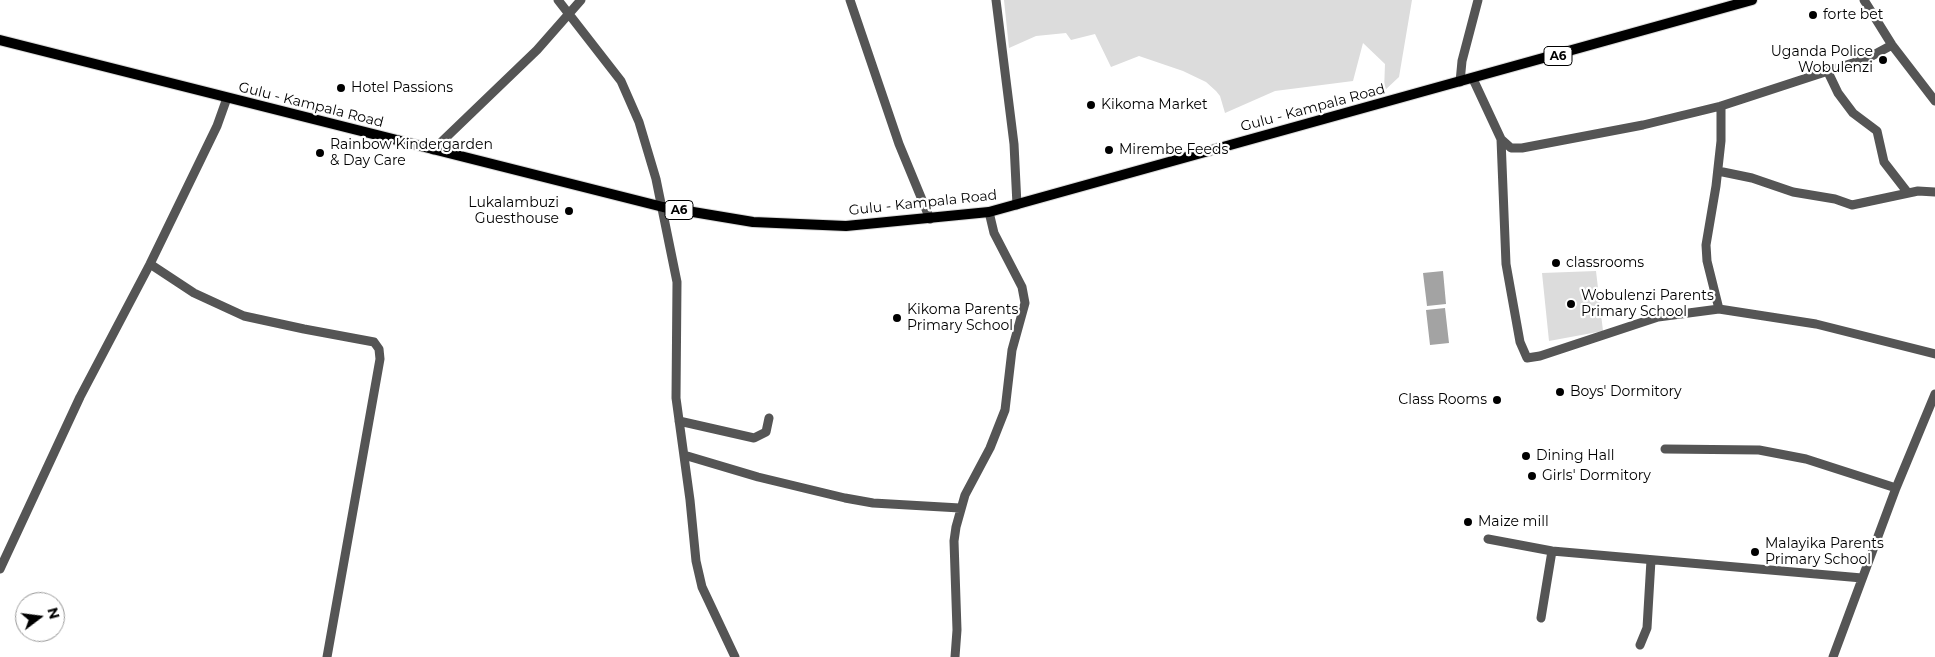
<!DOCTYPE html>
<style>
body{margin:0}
#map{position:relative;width:1935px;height:657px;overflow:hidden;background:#fff;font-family:Montserrat,sans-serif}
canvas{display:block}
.north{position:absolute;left:15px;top:592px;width:50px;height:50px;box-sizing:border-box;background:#fff;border:1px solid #999;border-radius:50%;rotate:75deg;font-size:14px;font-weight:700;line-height:20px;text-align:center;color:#000}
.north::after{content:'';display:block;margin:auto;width:18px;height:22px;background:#000;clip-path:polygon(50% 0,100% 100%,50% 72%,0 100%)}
</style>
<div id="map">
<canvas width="1935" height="657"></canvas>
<div class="north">N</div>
</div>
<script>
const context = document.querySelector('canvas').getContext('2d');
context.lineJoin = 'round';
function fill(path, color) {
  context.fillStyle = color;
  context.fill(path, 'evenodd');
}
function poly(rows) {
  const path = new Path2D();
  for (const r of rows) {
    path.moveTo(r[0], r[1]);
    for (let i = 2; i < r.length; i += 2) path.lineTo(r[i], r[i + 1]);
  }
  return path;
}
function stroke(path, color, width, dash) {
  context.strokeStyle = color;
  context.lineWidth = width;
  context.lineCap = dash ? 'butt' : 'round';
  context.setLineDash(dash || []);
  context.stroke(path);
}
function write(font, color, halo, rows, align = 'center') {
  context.font = font + ' Montserrat,sans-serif';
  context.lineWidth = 4.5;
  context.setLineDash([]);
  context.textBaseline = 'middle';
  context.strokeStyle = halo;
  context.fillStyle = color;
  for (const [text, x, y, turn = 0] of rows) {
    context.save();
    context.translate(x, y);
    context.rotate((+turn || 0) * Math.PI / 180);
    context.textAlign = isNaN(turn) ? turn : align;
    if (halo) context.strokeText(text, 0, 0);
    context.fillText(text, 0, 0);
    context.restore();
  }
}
const green = poly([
 [1004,0,1412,0,1399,77,1384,91,1385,64,1363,43,1353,81,1275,91,1225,113,1220,96,1216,91,1206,82,1183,71,1139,56,1111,67,1095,34,1071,40,1066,33,1036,36,1009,48],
 [1596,271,1603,331,1549,341,1542,273]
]);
const water = poly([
 [1443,271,1446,304,1427,306,1423,273],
 [1445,308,1449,343,1430,345,1426,310]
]);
const minor = poly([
 [558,0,621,81,639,122,656,179,677,282,676,398,690,500,696,561,702,587,735,657],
 [850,0,899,144,930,219],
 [996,0,1014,144,1017,205],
 [1864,0,1892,45,1935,101],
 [1827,70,1838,93,1853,113,1877,131,1884,162,1908,193],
 [1473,79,1501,139,1506,264,1520,342,1527,358,1540,356,1658,317,1719,309,1816,324,1935,354],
 [1460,82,1462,61,1478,0],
 [1501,139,1511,148,1522,148,1643,125,1721,106,1868,58,1892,45],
 [433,150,537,50,581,0],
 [1718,171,1752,178,1793,192,1835,199,1852,205,1918,191,1935,192],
 [150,264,194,293,244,316,304,329,374,342,379,349,380,359,327,657],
 [1719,309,1707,261,1706,245,1716,186,1721,141,1721,106],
 [679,421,754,438,766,432,769,418],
 [1665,449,1759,450,1806,459,1896,488],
 [684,455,758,477,845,498,873,503,960,508],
 [1488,539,1552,551,1862,578],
 [0,569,80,397,150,264,217,126,227,98],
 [1541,618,1552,551],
 [1640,645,1647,628,1651,560],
 [955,657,957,630,954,541,956,527,965,495,990,448,1005,410,1012,350,1025,303,1022,287,994,233,989,212],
 [1833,657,1896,488,1935,394]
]);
const major = poly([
 [0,40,663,207,753,222,846,226,989,212,1752,0]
]);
const markers = [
 [1813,15,5,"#000"],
 [1883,60,5,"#000"],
 [341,88,5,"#000"],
 [1091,105,5,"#000"],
 [1109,150,5,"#000"],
 [320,153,5,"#000"],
 [569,211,5,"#000"],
 [1556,263,5,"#000"],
 [1571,304,5,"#000"],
 [897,318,5,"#000"],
 [1560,392,5,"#000"],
 [1497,400,5,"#000"],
 [1526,456,5,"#000"],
 [1532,476,5,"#000"],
 [1468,522,5,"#000"],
 [1755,552,5,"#000"]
];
const shields = [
 [1558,56,28],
 [679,210,28]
];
const shieldNames = [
 ["A6",1558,56],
 ["A6",679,210]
];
const poiNames = [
 ["forte bet",1823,15],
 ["Uganda Police",1873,52,"right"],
 ["Wobulenzi",1873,68,"right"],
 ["Hotel Passions",351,88],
 ["Kikoma Market",1101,105],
 ["Rainbow Kindergarden",330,145],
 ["& Day Care",330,161],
 ["Mirembe Feeds",1119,150],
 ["Lukalambuzi",559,203,"right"],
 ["Guesthouse",559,219,"right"],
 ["classrooms",1566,263],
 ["Wobulenzi Parents",1581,296],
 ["Primary School",1581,312],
 ["Kikoma Parents",907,310],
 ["Primary School",907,326],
 ["Boys' Dormitory",1570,392],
 ["Class Rooms",1487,400,"right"],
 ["Dining Hall",1536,456],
 ["Girls' Dormitory",1542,476],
 ["Maize mill",1478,522],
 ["Malayika Parents",1765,544],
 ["Primary School",1765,560]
];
const streetNames = [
 ["Gulu - Kampala Road",311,105,14],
 ["Gulu - Kampala Road",1313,108,-15],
 ["Gulu - Kampala Road",923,203,-6]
];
fill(green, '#dcdcdc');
fill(water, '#a3a3a3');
stroke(major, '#dbdbdb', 12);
stroke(minor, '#555', 9);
stroke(major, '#000', 10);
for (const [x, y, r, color] of markers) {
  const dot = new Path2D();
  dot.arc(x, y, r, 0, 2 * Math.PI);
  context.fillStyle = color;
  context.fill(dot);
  stroke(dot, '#fff', 2);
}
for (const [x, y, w] of shields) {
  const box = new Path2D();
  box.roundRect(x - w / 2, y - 9.5, w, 19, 4);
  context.fillStyle = '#fff';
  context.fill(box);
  stroke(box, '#000', 1);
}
write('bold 12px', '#000', null, shieldNames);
write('14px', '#000', '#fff', poiNames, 'left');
write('14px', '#000', '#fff', streetNames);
</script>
